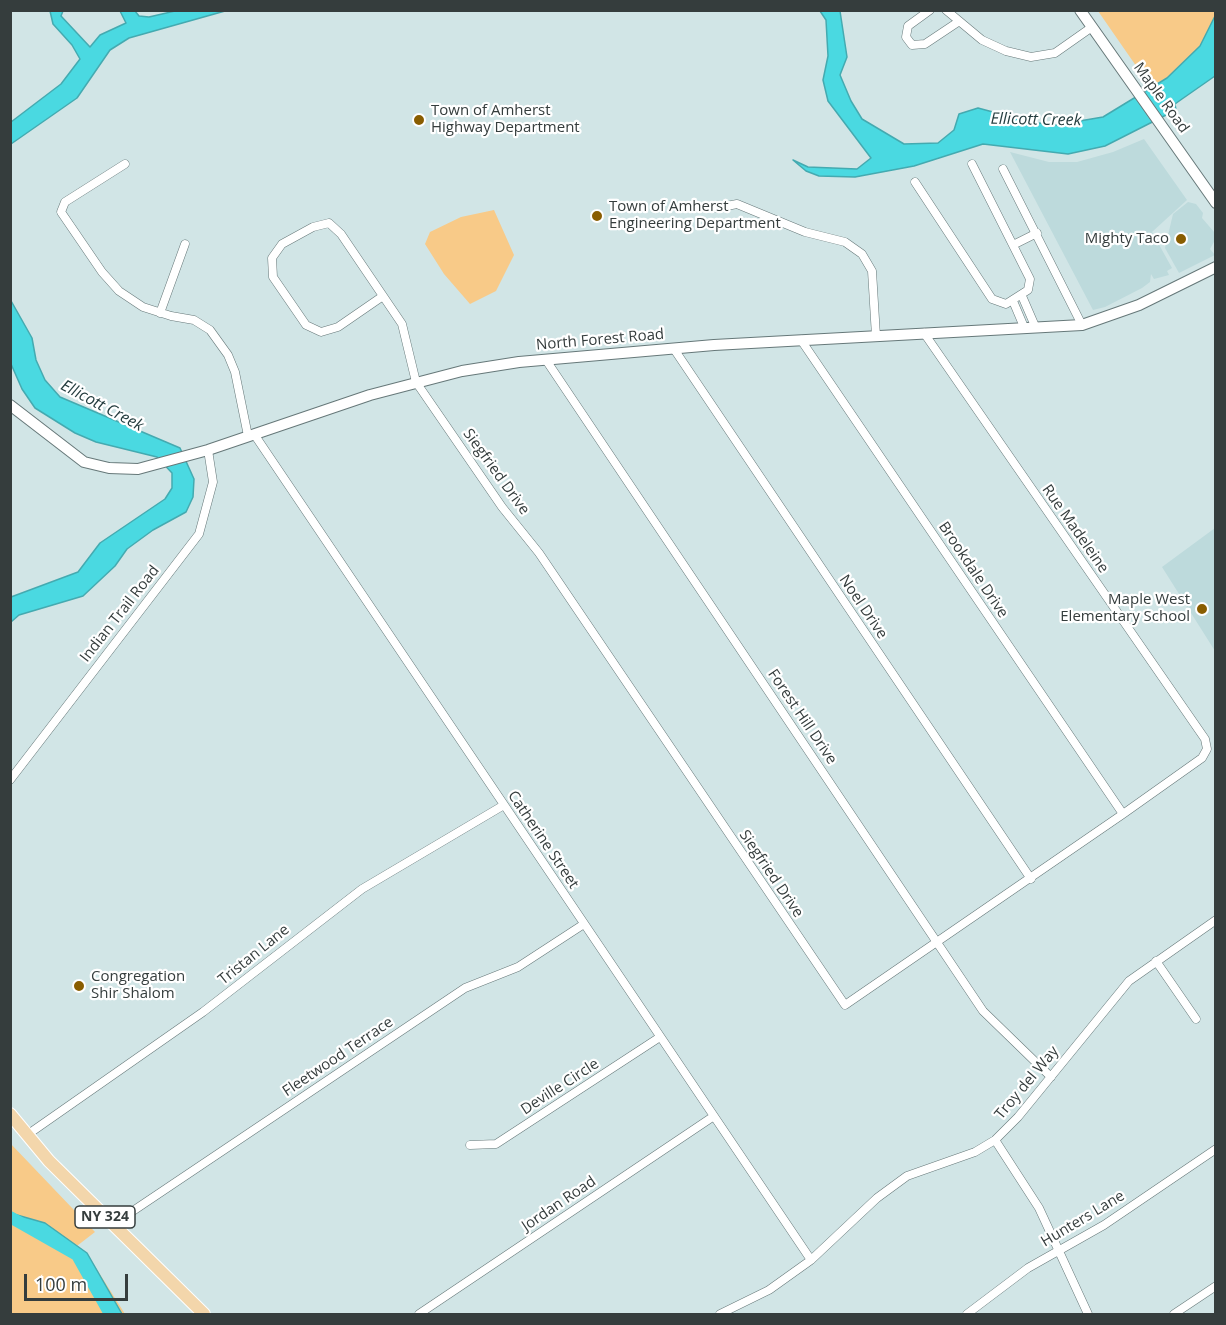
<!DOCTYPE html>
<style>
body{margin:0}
#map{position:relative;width:1226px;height:1325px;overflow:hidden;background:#d1e5e6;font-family:"Open Sans",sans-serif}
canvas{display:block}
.frame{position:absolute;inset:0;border:12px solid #353d3d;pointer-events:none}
.scale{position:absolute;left:24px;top:1274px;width:104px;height:27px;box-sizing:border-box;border:3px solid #353d3d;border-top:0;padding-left:8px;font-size:18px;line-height:21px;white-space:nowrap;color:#353d3d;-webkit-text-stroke:4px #fff;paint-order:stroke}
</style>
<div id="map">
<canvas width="1226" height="1325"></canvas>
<div class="frame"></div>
<div class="scale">100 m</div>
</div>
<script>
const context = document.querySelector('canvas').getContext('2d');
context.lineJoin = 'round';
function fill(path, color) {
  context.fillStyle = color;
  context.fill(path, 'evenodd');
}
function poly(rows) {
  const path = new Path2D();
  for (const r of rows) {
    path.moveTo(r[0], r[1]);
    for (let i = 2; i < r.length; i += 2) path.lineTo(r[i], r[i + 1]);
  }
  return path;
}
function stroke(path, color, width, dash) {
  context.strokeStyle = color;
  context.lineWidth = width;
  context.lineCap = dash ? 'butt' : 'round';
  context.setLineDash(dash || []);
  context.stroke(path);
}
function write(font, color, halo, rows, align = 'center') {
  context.font = font + ' "Open Sans",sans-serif';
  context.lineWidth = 4.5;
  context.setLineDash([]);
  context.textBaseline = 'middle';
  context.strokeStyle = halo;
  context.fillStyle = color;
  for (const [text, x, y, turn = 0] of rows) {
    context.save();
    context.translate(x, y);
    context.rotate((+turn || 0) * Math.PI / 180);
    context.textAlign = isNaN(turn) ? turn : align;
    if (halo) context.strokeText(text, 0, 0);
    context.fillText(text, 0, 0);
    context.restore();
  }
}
const built = poly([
 [1144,139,1187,200,1152,232,1172,268,1167,271,1169,275,1154,279,1151,274,1150,282,1142,288,1105,307,1093,310,1010,152,1049,162,1077,162,1113,152],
 [1188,202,1196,204,1203,213,1202,218,1215,233,1215,240,1210,249,1215,255,1179,273,1165,248,1173,214],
 [1215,528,1215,651,1162,567]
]);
const green = poly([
 [1215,10,1215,16,1200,46,1167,78,1150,86,1098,11],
 [494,210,514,255,496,291,470,304,444,274,425,244,430,232,461,217],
 [10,1143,95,1232,73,1249,96,1268,125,1314,11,1314]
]);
const water = poly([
 [50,11,63,11,61,16,90,47,100,35,126,23,120,11,135,11,139,16,149,17,175,11,225,11,129,38,110,50,77,98,11,144,11,122,61,84,80,59,72,45,53,24,50,11],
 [820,11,840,11,847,57,840,75,851,101,862,119,904,144,938,143,954,130,959,114,978,108,1030,122,1056,125,1103,117,1167,78,1200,46,1215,16,1215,76,1182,99,1175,104,1176,110,1105,146,1068,154,983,144,914,166,855,177,819,176,806,171,793,160,808,167,857,169,871,158,828,101,823,80,828,56,826,20,820,11],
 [10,299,32,338,36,360,45,380,60,397,180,448,194,479,193,497,186,512,153,530,127,549,115,566,83,596,19,615,11,622,11,597,78,572,100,543,165,499,172,488,172,473,157,457,96,442,75,433,35,408,22,389,11,364,10,299],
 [10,1213,45,1223,87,1253,122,1314,112,1314,82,1259,38,1231,11,1223,10,1213]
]);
const river = poly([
 [10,1217,77,1255,110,1314]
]);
const street = poly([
 [930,10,908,26,906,37,912,45,925,44,958,22],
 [946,10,982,40,1006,51,1031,57,1055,53,1092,27],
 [125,164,65,202,61,212,102,272,119,291,143,307,171,316,194,320,210,330,228,355,235,372,248,436],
 [1003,169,1082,325],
 [915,182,992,299,1006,304,1028,290,1030,279,972,164],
 [716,208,737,204,805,232,845,242,862,254,872,271,876,336],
 [1013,245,1037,233],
 [383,296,338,327,321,332,306,325,273,277,272,258,282,244,313,227,329,223,341,234,402,324,416,382,502,507,539,553,845,1005,1123,814,1202,758,1207,749,1205,739,924,333],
 [1022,296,1035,326],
 [1013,301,1024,327],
 [160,313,185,244],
 [801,340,1123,814],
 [674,349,1031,879],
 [546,360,983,1011,1051,1077],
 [254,434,811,1260],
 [10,780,199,534,213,482,208,450],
 [1156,961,1196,1019],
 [27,1135,203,1012,362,889,504,805],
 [995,1140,1039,1208,1088,1314],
 [470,1145,496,1144,660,1037],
 [112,1225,465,988,518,967,584,924],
 [419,1314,714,1116],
 [720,1314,769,1290,811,1260,877,1198,907,1176,975,1152,995,1140,1018,1117,1129,981,1216,920],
 [967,1314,1028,1268,1104,1225,1216,1149],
 [1174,1314,1216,1286]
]);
const secondary = poly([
 [1080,10,1216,203],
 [10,405,84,462,109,468,138,469,208,450,370,395,462,371,519,362,714,345,1082,325,1139,305,1216,267]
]);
const primary = poly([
 [10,1114,49,1161,204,1314]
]);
const markers = [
 [419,120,6,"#895d00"],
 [597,216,6,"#895d00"],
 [1181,239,6,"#895d00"],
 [1202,609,6,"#895d00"],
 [79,986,6,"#895d00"]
];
const shields = [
 [105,1217,60]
];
const shieldNames = [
 ["NY 324",105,1217]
];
const streetNames = [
 ["Maple Road",1161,98,54],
 ["North Forest Road",600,340,-5],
 ["Siegfried Drive",496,472,54],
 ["Rue Madeleine",1075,529,55],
 ["Brookdale Drive",973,570,56],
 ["Noel Drive",863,607,56],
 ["Indian Trail Road",120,614,-52],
 ["Forest Hill Drive",802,717,56],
 ["Catherine Street",543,840,56],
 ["Siegfried Drive",771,874,56],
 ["Tristan Lane",254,955,-39],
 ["Fleetwood Terrace",338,1057,-34],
 ["Troy del Way",1027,1083,-50],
 ["Deville Circle",560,1087,-33],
 ["Jordan Road",559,1204,-34],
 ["Hunters Lane",1083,1219,-31]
];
const poiNames = [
 ["Town of Amherst",431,111],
 ["Highway Department",431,128],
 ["Town of Amherst",609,207],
 ["Engineering Department",609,224],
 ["Mighty Taco",1169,239,"right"],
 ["Maple West",1190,600,"right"],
 ["Elementary School",1190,617,"right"],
 ["Congregation",91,977],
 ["Shir Shalom",91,994]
];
const waterNames = [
 ["Ellicott Creek",1036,120,1],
 ["Ellicott Creek",102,406,28]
];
fill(built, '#bddadc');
fill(green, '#f8ca88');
fill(water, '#4ad9e1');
stroke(water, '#44aab0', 1.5);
stroke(river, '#4ad9e1', 12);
stroke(street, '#667879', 9);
stroke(secondary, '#667879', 12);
stroke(primary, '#fff', 14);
stroke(street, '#fff', 8);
stroke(secondary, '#fff', 10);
stroke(primary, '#f3d6ab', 12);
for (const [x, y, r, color] of markers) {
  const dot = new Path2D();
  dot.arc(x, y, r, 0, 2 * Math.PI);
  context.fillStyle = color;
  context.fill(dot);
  stroke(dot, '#fff', 2);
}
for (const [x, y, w] of shields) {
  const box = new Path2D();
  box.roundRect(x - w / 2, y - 11, w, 22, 4.5);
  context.fillStyle = '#fff';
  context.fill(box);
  stroke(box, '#353d3d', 1.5);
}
write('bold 14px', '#353d3d', null, shieldNames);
write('15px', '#353d3d', '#fff', streetNames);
write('15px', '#353d3d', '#fff', poiNames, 'left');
write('italic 16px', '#253d3f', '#fff', waterNames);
</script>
